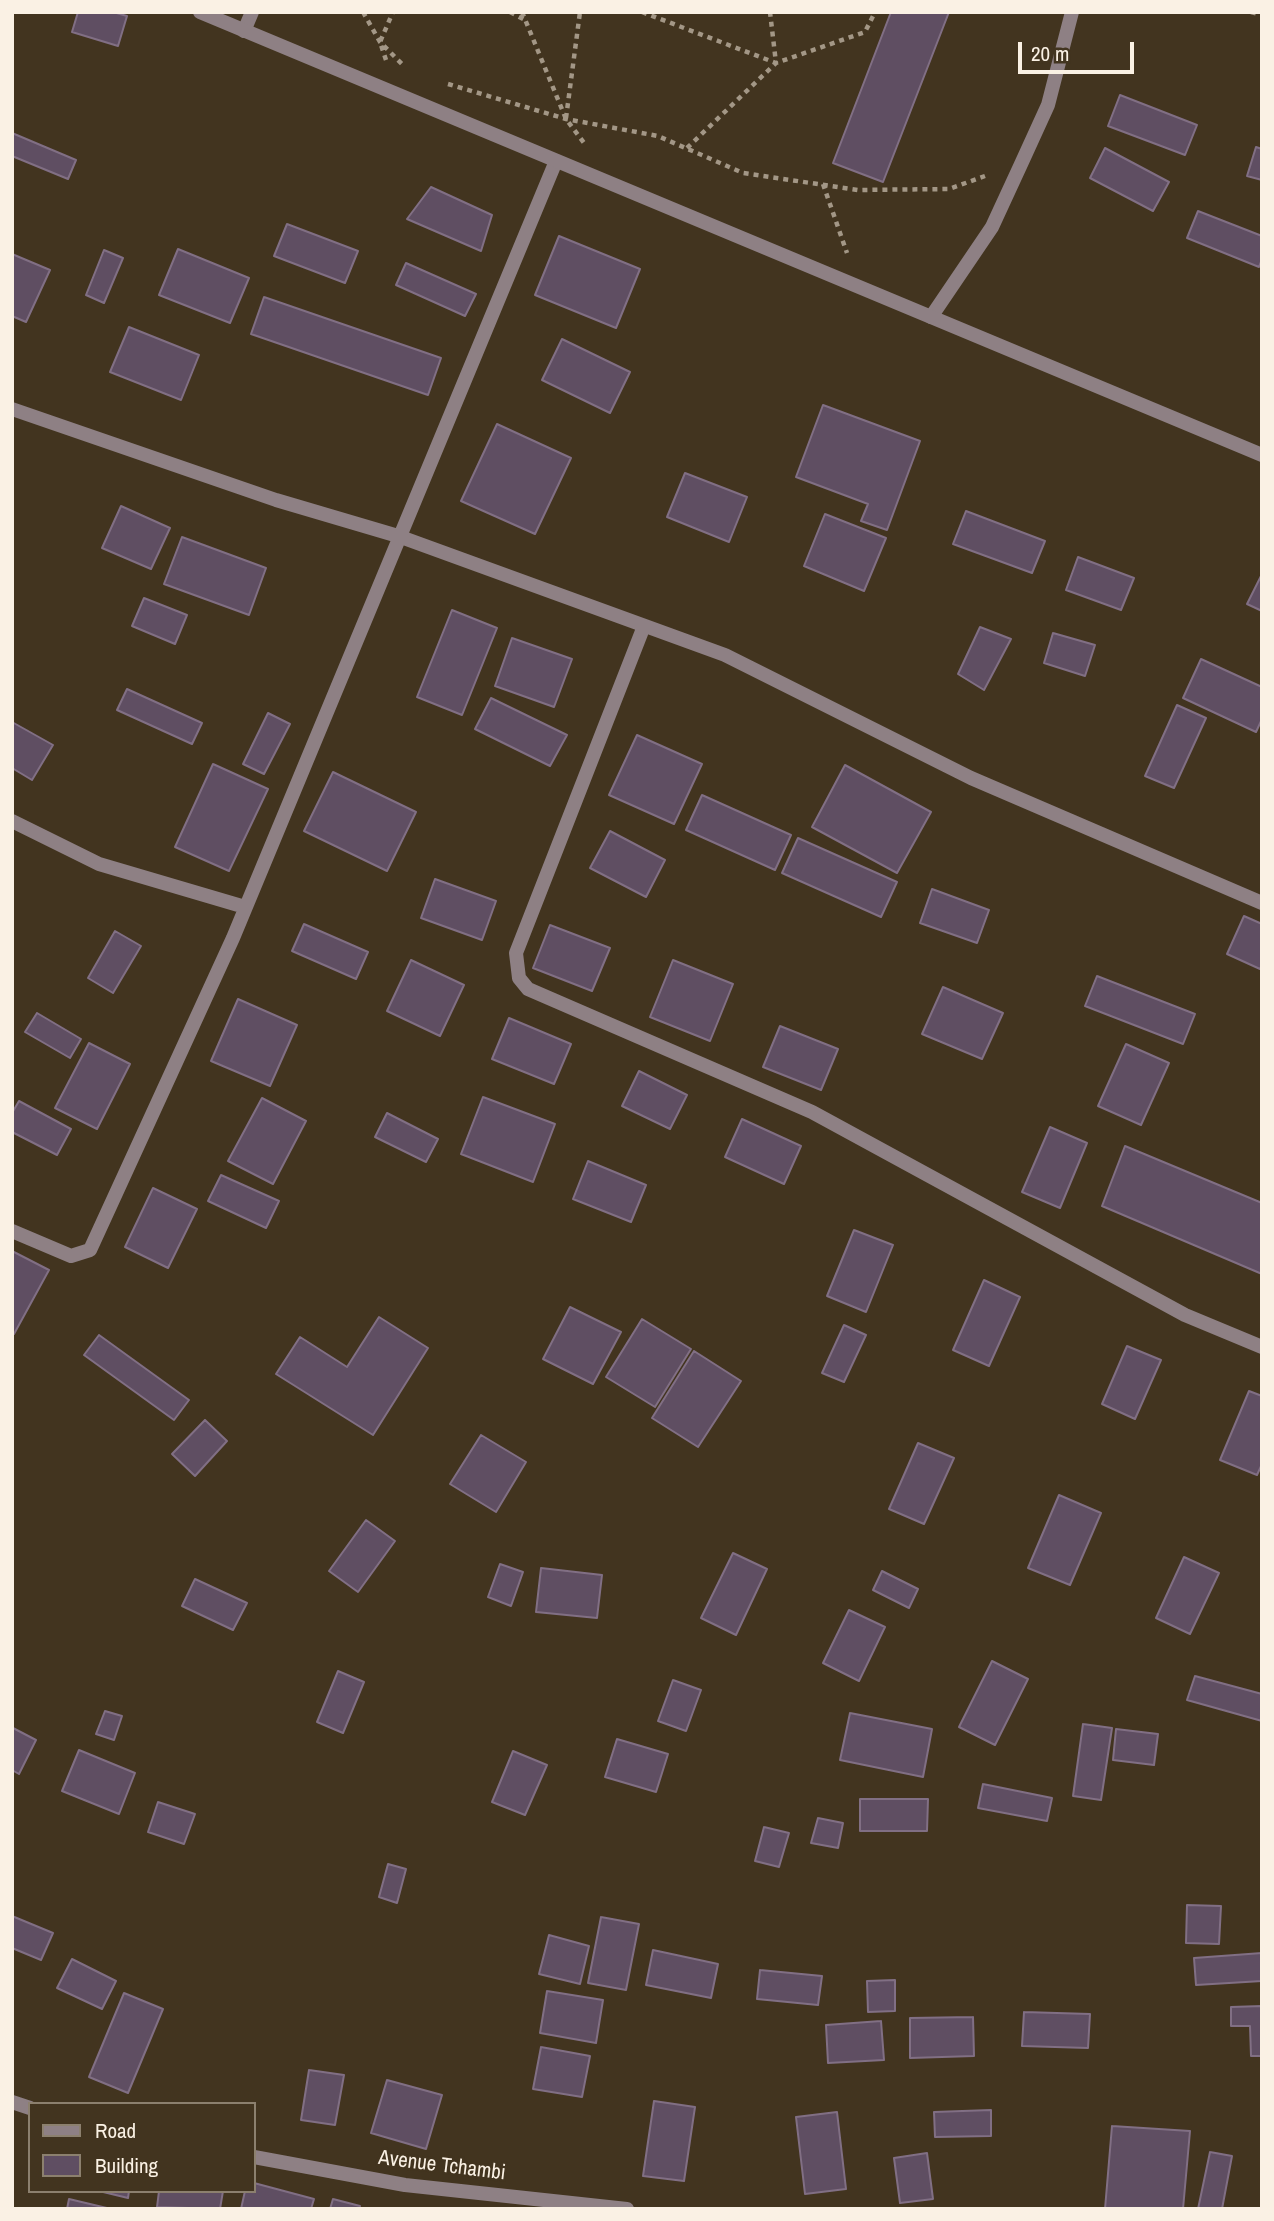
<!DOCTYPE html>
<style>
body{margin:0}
#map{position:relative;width:1274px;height:2221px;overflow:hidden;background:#42341f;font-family:"Archivo Narrow",sans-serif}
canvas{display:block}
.frame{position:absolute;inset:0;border:14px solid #faf1e4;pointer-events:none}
.legend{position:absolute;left:28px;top:2102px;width:228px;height:91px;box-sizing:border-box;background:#42341f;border:2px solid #8c806e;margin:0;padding:9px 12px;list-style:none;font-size:21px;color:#faf1e4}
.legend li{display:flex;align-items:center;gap:14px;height:35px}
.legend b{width:35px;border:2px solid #8c806e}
.scale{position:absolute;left:1018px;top:42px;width:116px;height:32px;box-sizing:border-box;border:4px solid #faf1e4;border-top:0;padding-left:9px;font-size:21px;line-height:24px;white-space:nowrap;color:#faf1e4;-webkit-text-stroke:5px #42341f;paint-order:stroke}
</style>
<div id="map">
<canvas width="1274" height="2221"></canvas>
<div class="frame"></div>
<ul class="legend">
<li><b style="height:9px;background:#8e8084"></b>Road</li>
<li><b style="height:19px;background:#5f4e62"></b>Building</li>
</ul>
<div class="scale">20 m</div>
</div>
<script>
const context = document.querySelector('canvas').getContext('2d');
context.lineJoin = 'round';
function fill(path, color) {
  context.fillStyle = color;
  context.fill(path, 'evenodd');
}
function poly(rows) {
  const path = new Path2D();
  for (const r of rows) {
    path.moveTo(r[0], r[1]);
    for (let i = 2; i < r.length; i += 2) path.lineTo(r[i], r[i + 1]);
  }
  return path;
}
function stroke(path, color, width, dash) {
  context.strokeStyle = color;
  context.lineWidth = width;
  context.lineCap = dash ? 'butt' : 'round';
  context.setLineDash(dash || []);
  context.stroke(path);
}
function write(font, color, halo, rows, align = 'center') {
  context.font = font + ' "Archivo Narrow",sans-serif';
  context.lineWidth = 5;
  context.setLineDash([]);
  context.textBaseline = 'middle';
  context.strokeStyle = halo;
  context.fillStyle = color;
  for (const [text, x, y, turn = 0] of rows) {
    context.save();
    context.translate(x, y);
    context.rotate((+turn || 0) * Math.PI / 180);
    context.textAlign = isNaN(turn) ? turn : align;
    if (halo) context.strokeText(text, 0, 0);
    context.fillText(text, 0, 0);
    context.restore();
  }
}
const building = poly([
 [78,12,113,12,127,16,118,46,72,32,78,12],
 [891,12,949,12,883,182,833,163,891,12],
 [1120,95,1197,125,1185,155,1108,126,1120,95],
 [12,133,76,160,68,179,12,156,12,133],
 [1256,147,1262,149,1262,180,1247,176,1256,147],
 [1105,148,1169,182,1153,211,1090,178,1105,148],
 [431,187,492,215,481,251,407,219,431,187],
 [1198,211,1262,236,1262,259,1259,267,1187,238,1198,211],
 [287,224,358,251,345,283,274,256,287,224],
 [559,236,640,269,616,328,535,295,559,236],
 [178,249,249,278,230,323,159,295,178,249],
 [104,250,123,258,104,303,86,295,104,250],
 [12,254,50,270,26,322,12,316,12,254],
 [406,263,476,294,465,316,396,285,406,263],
 [264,297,441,358,428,395,251,334,264,297],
 [129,327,199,355,181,400,110,372,129,327],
 [562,339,630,372,610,413,542,380,562,339],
 [823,405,920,441,887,530,861,521,868,504,796,477,823,405],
 [497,424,571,458,535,534,461,501,497,424],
 [685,473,747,497,729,542,667,517,685,473],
 [121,506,170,528,151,569,102,548,121,506],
 [966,511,1045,541,1032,573,953,544,966,511],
 [825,514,886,538,864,591,804,566,825,514],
 [182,537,266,568,249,615,164,584,182,537],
 [1078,557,1134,578,1121,610,1066,590,1078,557],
 [1262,574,1262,611,1247,604,1262,574],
 [144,598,187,615,175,644,132,626,144,598],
 [452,610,497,628,462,715,417,697,452,610],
 [980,627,1011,639,984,690,958,674,980,627],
 [1053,633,1095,645,1085,676,1044,663,1053,633],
 [512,638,572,659,554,707,495,686,512,638],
 [1201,659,1262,687,1262,719,1256,732,1183,698,1201,659],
 [127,689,202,723,192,744,117,710,127,689],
 [491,698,567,735,550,766,475,729,491,698],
 [1177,705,1206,718,1174,788,1145,776,1177,705],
 [268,713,290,724,264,774,243,764,268,713],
 [12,722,53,745,32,780,12,768,12,722],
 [637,735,702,764,674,824,609,795,637,735],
 [213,764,268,789,229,871,175,847,213,764],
 [845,765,931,812,897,873,812,827,845,765],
 [333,772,416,812,387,871,304,831,333,772],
 [702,795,791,835,775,870,686,830,702,795],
 [610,831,665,860,646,897,590,868,610,831],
 [798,838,897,882,881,917,782,873,798,838],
 [435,879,496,901,482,940,421,918,435,879],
 [932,889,989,910,977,943,920,923,932,889],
 [1244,916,1262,924,1262,965,1260,969,1227,954,1244,916],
 [304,924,368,952,356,979,292,951,304,924],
 [550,925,610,948,592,991,533,968,550,925],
 [115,931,141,946,113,993,88,978,115,931],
 [411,960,464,985,440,1036,387,1011,411,960],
 [673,960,733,984,710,1041,650,1017,673,960],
 [1097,976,1195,1014,1183,1044,1085,1006,1097,976],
 [943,987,1003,1013,982,1059,922,1034,943,987],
 [238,999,297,1025,270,1086,211,1061,238,999],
 [37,1013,81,1039,70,1058,25,1032,37,1013],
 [509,1018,571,1044,554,1084,492,1059,509,1018],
 [780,1026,838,1049,821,1090,763,1067,780,1026],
 [89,1043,130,1064,97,1129,55,1108,89,1043],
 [1126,1044,1169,1063,1141,1125,1098,1106,1126,1044],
 [639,1071,687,1095,670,1129,622,1106,639,1071],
 [483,1097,555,1124,533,1182,461,1154,483,1097],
 [262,1098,306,1121,273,1184,228,1161,262,1098],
 [19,1101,71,1129,57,1155,12,1132,12,1113,19,1101],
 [387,1113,438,1139,426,1162,375,1137,387,1113],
 [742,1119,801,1146,784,1184,725,1157,742,1119],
 [1050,1127,1087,1143,1060,1208,1022,1192,1050,1127],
 [1125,1146,1262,1203,1262,1274,1102,1206,1125,1146],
 [588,1161,646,1185,631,1222,573,1199,588,1161],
 [221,1175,279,1201,266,1228,208,1201,221,1175],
 [153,1188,197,1209,168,1268,125,1247,153,1188],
 [854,1230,893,1245,866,1312,827,1296,854,1230],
 [12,1251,49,1270,14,1334,12,1333,12,1251],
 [984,1280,1020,1297,989,1366,953,1350,984,1280],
 [570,1307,621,1332,593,1384,543,1359,570,1307],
 [379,1317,428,1348,373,1435,276,1374,300,1337,347,1367,379,1317],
 [642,1319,691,1349,655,1407,606,1377,642,1319],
 [844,1325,866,1335,844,1382,822,1373,844,1325],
 [99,1335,189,1400,174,1420,84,1355,99,1335],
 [1127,1346,1161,1360,1135,1419,1102,1404,1127,1346],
 [694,1351,741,1381,698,1447,652,1418,694,1351],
 [1249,1391,1262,1396,1262,1464,1257,1475,1220,1460,1249,1391],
 [205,1420,227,1441,195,1476,172,1454,205,1420],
 [481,1435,526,1462,496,1512,450,1484,481,1435],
 [918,1443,954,1458,924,1524,889,1509,918,1443],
 [1059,1495,1101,1513,1070,1585,1028,1568,1059,1495],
 [366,1520,395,1541,358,1592,329,1571,366,1520],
 [733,1553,767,1569,736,1635,701,1618,733,1553],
 [1184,1557,1219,1573,1190,1634,1156,1618,1184,1557],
 [500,1564,523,1572,511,1606,488,1597,500,1564],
 [541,1568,602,1575,597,1618,536,1612,541,1568],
 [882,1571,918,1589,909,1608,873,1590,882,1571],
 [195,1579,247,1603,233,1630,182,1606,195,1579],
 [849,1610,885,1627,859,1681,823,1663,849,1610],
 [992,1661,1028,1679,995,1745,959,1727,992,1661],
 [338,1671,364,1682,343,1733,317,1722,338,1671],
 [1195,1676,1262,1694,1262,1721,1187,1700,1195,1676],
 [673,1680,701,1690,686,1731,658,1721,673,1680],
 [105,1711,122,1716,114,1740,96,1734,105,1711],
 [850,1713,932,1729,923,1777,840,1760,850,1713],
 [1083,1724,1112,1728,1101,1800,1073,1796,1083,1724],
 [13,1728,36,1740,19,1774,12,1770,13,1728],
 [1116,1729,1158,1734,1154,1765,1113,1760,1116,1729],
 [617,1739,668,1754,656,1792,605,1777,617,1739],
 [79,1750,135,1773,119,1814,62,1791,79,1750],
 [513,1751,547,1765,525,1815,492,1802,513,1751],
 [983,1784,1052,1798,1047,1821,978,1808,983,1784],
 [860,1799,928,1799,927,1831,860,1831,860,1799],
 [158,1802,195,1814,184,1844,148,1832,158,1802],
 [818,1818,843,1823,838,1848,811,1843,818,1818],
 [764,1827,789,1833,779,1867,755,1861,764,1827],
 [388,1864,406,1869,397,1903,379,1897,388,1864],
 [1187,1905,1221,1906,1219,1944,1186,1943,1187,1905],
 [12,1916,53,1933,41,1960,12,1948,12,1916],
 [601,1917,639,1924,626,1990,588,1983,601,1917],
 [549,1935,589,1946,580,1984,539,1974,549,1935],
 [653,1950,718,1964,711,1998,646,1985,653,1950],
 [1262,1953,1262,1981,1196,1985,1194,1958,1262,1953],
 [72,1959,116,1981,102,2009,57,1988,72,1959],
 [760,1970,822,1976,818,2005,757,1999,760,1970],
 [895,1980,895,2011,868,2012,867,1981,895,1980],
 [547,1991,603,2000,596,2043,540,2033,547,1991],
 [124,1993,163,2009,128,2093,89,2077,124,1993],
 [1262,2006,1262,2056,1251,2056,1250,2026,1231,2026,1231,2007,1262,2006],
 [1024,2012,1090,2014,1088,2048,1022,2046,1024,2012],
 [973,2017,974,2056,910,2058,910,2018,973,2017],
 [881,2021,884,2060,828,2063,826,2025,881,2021],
 [541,2047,590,2056,582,2097,533,2089,541,2047],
 [309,2070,344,2075,335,2125,301,2120,309,2070],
 [387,2080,442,2095,426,2149,371,2133,387,2080],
 [654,2101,695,2107,684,2181,643,2176,654,2101],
 [991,2110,991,2136,935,2137,934,2112,991,2110],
 [837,2112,846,2189,805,2194,796,2117,837,2112],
 [1112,2126,1190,2131,1183,2209,1105,2209,1112,2126],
 [1210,2152,1232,2156,1222,2209,1198,2209,1210,2152],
 [927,2153,933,2199,900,2203,894,2158,927,2153],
 [254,2183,314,2199,311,2209,241,2209,245,2191,254,2191,254,2183],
 [99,2191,129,2191,128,2198,99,2191],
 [159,2191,223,2191,220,2209,157,2207,159,2191],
 [69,2199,111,2209,67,2209,69,2199],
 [333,2199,360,2206,359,2209,330,2209,333,2199]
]);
const path = poly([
 [363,12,380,42,405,67],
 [510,12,525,20],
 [522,12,566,119,584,143],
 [642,12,776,63,770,12],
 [1251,12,1262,15],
 [386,60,380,42,393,12],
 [448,84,566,119,658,136,743,173,858,190,949,189,985,176],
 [566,118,580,12],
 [687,148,776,63,865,32,875,12],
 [823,184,847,253]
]);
const minor = poly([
 [244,31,252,12],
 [931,317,992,227,1022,162,1048,105,1072,12],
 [12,409,276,500,398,536,725,655,971,778,1262,903],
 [644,626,516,953,519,978,528,989,812,1112,1185,1315,1262,1347],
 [12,821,99,864,245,907],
 [12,1231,71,1256,90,1250,233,938,556,161],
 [12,2102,30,2108],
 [254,2157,405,2185,627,2209]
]);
const tertiary = poly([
 [200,12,1262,455]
]);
const streetNames = [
 ["Avenue Tchambi",442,2166,7]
];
fill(building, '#5f4e62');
stroke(building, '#816f84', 2);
stroke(path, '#a39786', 4.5, [5, 5]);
stroke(minor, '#8e8084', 14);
stroke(tertiary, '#8e8084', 14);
write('21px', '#faf1e4', '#42341f', streetNames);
</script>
